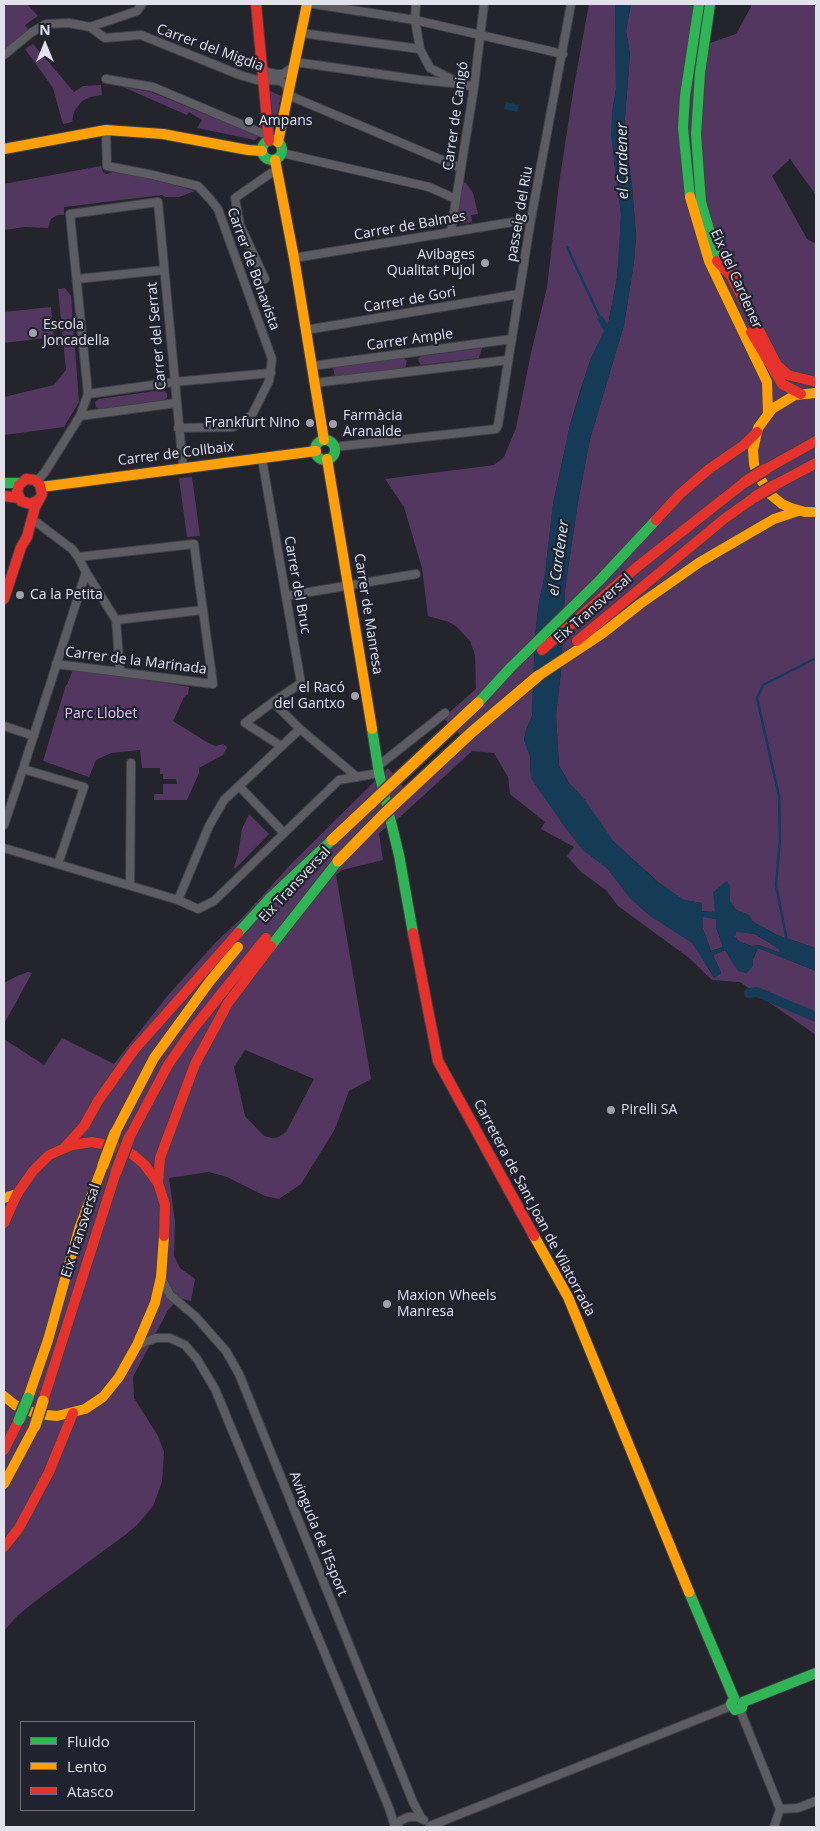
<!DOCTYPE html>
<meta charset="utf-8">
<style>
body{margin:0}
#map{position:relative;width:820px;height:1831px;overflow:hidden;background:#24252c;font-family:"Open Sans",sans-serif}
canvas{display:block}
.frame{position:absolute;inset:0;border:5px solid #e1e2eb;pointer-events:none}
.legend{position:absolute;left:20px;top:1721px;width:175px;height:90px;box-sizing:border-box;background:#212230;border:1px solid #6e6f7b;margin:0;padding:6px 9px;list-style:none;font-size:15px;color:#e1e2eb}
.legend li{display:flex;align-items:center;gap:10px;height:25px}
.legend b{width:25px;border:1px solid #6e6f7b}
.north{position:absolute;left:20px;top:20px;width:50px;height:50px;-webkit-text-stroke:4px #212230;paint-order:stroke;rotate:0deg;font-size:14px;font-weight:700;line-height:20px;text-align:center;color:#e1e2eb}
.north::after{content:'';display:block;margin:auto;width:18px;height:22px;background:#e1e2eb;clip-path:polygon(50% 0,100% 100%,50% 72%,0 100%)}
</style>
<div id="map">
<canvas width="820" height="1831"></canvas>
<div class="frame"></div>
<ul class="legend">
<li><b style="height:6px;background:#30b455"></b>Fluido</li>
<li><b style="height:6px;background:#ff9f0a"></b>Lento</li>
<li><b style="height:6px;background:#e5322d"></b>Atasco</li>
</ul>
<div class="north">N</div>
</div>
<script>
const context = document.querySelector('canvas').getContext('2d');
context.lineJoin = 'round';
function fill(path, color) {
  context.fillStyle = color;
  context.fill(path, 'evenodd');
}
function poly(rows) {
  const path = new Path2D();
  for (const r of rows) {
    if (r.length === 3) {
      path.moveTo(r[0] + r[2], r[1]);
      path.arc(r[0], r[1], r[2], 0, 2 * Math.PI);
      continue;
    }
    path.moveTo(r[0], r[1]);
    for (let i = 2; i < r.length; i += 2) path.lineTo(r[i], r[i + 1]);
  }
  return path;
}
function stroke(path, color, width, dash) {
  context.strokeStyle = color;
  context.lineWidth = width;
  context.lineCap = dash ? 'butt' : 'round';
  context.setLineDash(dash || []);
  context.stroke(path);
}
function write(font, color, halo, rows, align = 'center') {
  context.font = font + ' "Open Sans",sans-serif';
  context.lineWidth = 4.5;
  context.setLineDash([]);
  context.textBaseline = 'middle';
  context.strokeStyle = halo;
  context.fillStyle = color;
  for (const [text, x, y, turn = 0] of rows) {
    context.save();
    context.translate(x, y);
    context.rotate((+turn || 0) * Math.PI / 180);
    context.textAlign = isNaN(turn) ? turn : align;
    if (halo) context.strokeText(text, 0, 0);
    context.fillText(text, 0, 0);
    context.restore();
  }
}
const green = poly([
 [4,4,27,4,38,16,25,25,29,30,4,50],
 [589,4,615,4,616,89,612,113,614,164,619,188,621,215,620,244,617,278,608,325,591,358,580,391,570,425,553,504,545,574,539,602,535,636,532,716,526,730,524,740,530,756,531,778,565,827,583,850,607,868,630,898,649,915,693,943,714,978,721,973,713,955,725,950,738,971,747,973,758,948,816,971,816,1035,740,982,712,980,688,957,618,906,606,890,581,872,567,856,574,847,541,829,545,822,510,794,508,777,494,753,472,751,400,817,379,833,383,860,342,870,336,875,371,1079,349,1091,335,1129,301,1184,279,1199,265,1196,227,1177,209,1172,169,1178,175,1222,174,1256,180,1268,195,1279,191,1301,179,1298,168,1310,133,1377,134,1398,158,1436,164,1452,162,1482,153,1506,137,1525,125,1535,38,1599,17,1616,4,1631,4,1039,44,1065,62,1038,114,1064,169,994,217,941,243,917,291,864,388,768,411,796,468,742,443,718,476,689,475,655,470,641,457,627,449,622,428,616,422,568,404,507,385,479,494,465,504,457,516,428,531,353,547,287,559,184,574,86],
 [245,1050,314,1079,286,1132,279,1137,272,1138,264,1136,245,1116,234,1067],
 [631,4,715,4,710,43,736,34,751,7,751,4,816,4,816,195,790,159,772,176,807,239,812,242,816,243,816,948,777,935,752,921,749,915,736,910,730,901,730,886,716,912,701,911,701,903,684,900,668,891,613,841,584,799,569,783,559,766,556,715,561,672,565,589,578,502,590,439,624,325,634,262,636,235,632,186,624,130,630,54,626,31],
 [33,44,74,92,83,86,101,85,102,95,90,97,82,101,74,111,72,122,63,124,53,88,25,49],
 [123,87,151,92,259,136,255,140,197,128,202,120,189,112,187,115],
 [270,91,281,96,276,122,273,122],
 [101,166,103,172,107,174,115,171,153,179,195,191,179,197,165,197,162,195,64,207,64,215,57,215,51,219,48,228,25,227,4,230,4,184],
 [463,182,466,183,473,193,478,214,471,215,472,222,463,224,458,217],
 [65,288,71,296,79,402,64,427,4,435,4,397,54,385,66,370,58,289],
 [51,307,54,337,4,343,4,312],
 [482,348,479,358,421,365,419,362,418,359,421,356],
 [403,358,407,361,405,368,335,377,333,367],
 [162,390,167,393,167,398,164,400,100,409,96,407,95,402,99,399],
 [192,477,200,536,187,537,179,478],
 [74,667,189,687,188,694,184,697,173,721,210,744,216,746,223,744,227,747,223,755,199,768,199,773,187,800,154,800,154,794,163,794,163,784,177,784,176,779,163,779,163,774,160,774,160,768,142,768,140,750,111,753,96,760,89,777,43,761,66,685,67,685],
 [249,814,269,834,235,869,234,867,238,855,242,829],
 [702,916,716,919,716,927,723,947,711,951,703,929],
 [736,931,755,934,779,949,781,953,759,945,752,946,740,942,735,937],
 [28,972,32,973,4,1024,4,983,17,976]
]);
const water = poly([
 [615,4,631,4,626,31,630,54,624,130,632,186,636,235,634,262,624,325,590,439,578,502,565,589,561,672,556,715,559,766,569,783,584,799,613,841,655,880,684,900,702,903,702,911,715,912,713,892,727,881,730,886,730,901,736,910,749,915,752,921,777,935,816,948,816,971,758,948,753,957,753,966,747,973,738,971,725,950,713,955,721,973,715,978,692,943,649,915,630,898,607,868,583,850,565,827,531,778,530,756,524,740,526,730,532,716,535,636,539,602,545,574,553,504,570,425,591,358,604,331,597,319,602,316,608,324,617,278,621,215,611,135,612,113,616,89],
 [702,917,716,919,716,927,723,947,711,951,703,929],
 [736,932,755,934,779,949,780,953,759,945,751,946,740,942,735,937],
 [506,102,519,105,517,112,504,109]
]);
const stream = poly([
 [567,247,601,320],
 [787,941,776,885,780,838,779,796,757,698,763,685,816,658]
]);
const canal = poly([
 [749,993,757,992,816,1017]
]);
const street = poly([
 [314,4,415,20,563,54],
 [416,4,415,20,420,49,430,68,461,84,474,87],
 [90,27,137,11,142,4],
 [301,33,420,49],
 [4,55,32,32,46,24,69,23,90,27,105,38,141,35,240,75,264,82,269,80,281,81,286,85,288,92],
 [295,62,421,80,461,84],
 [263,68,266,72,277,74,283,74,293,67],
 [106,79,153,87,262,133,269,134],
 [288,95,461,168],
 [106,130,107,166,153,175,198,186,210,199,218,209,272,359,269,381,252,415,233,427,178,428],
 [282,153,429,187,456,199],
 [451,231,474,87,484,4],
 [294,258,531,219],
 [77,279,164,270],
 [265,279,240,225,235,198,271,173,278,172],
 [306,330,519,294],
 [312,366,512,339],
 [314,383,508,360],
 [88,394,174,382,271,373],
 [80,416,176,403],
 [334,447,496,429,498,425,531,219,571,4],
 [262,459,301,683,273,702],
 [37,481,45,472,80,416,88,394,70,214,158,202,183,467],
 [32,519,72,549,78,557,86,572,116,620,120,671],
 [286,596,416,574],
 [116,620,203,610],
 [56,664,213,684,194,544,78,557],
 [4,726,34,736],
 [300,729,357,777],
 [378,766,445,713],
 [23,769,84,787,58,864],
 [239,786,284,833],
 [4,825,23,769,86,572],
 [4,848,178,900,198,909,214,901,339,780,379,773],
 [130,885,131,763],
 [178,900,209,826,224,800,300,729,273,702,245,723,281,746],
 [161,1277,170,1295,195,1316,226,1351,239,1374,413,1802,422,1819],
 [137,1345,156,1338,170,1338,185,1345,197,1359,215,1389,389,1808,395,1827],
 [740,1710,780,1809,774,1827],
 [780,1809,798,1808,816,1801],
 [430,1826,731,1706],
 [396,1827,400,1821,408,1817,418,1817,424,1820]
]);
const fast = poly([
 [710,4,700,73,696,134,701,202,720,268],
 [272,150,10],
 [690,197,683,128,685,96,699,4],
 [325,450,10],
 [4,483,20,483],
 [478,703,511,667,599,581,656,520],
 [372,729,379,773,399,855,413,933],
 [238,933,269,899,332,840],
 [271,946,338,861],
 [689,1592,734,1698],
 [734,1698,731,1704,735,1710,742,1708,743,1702],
 [743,1702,816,1673]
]);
const slow = poly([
 [278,142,307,4],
 [4,149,106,130,163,134,248,150,262,151],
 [275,160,294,258,324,440],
 [690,197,709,261,767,382,768,414],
 [816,393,795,395,772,409,758,428,753,450,754,464,757,474,771,495,782,504,791,508,805,512,816,512],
 [327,459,372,729],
 [41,487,316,451],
 [538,676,603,633,640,604,700,562,774,519,798,511],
 [115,1133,154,1058,210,981,238,947],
 [4,1198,17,1194],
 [534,1236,568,1297,689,1592],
 [4,1396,15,1405,37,1414,57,1416,85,1409,103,1397,119,1377,137,1345,155,1303,161,1277,164,1236],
 [28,1398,48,1340,79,1229,103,1165],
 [4,1484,35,1426]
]);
const jam = poly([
 [256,4,269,141],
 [717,261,731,276,777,365,788,375,816,382],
 [751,332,782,384,801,394],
 [766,469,816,441],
 [775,485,816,463],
 [4,496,19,498],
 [656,520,680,494,709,469,744,445,757,432],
 [4,599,21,547,27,537,35,507,40,498,42,494,40,485,35,480,26,479,19,485,17,492,21,501,30,504,39,500],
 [577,641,724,519,755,497],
 [542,650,637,567,745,482],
 [413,933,438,1061,534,1236],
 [129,1138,168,1065,193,1029,266,938],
 [63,1149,84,1126,98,1101,134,1050,238,933],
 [158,1183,160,1158,195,1064,228,1003,271,946],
 [4,1223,17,1194,33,1171,49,1155,72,1145,92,1142,113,1146,132,1154,144,1164,158,1183,165,1205,164,1236],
 [43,1401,116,1172],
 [4,1450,19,1420],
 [4,1547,19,1528,49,1472,73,1413]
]);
const fastBridge = poly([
 [19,1420,28,1398]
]);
const slowBridge = poly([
 [332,840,478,703],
 [338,861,384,814,472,732,538,676],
 [103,1165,115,1133],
 [35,1426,43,1401]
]);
const jamBridge = poly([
 [745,482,766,469],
 [755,497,775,485],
 [116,1172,129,1138]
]);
const markers = [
 [249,121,5,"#9fa0a8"],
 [485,263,5,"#9fa0a8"],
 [33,333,5,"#9fa0a8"],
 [310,423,5,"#9fa0a8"],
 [333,424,5,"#9fa0a8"],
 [20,595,5,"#9fa0a8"],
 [355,696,5,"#9fa0a8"],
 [611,1110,5,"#9fa0a8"],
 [387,1304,5,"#9fa0a8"]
];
const streetNames = [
 ["Carrer del Migdia",210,48,20],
 ["Carrer de Canigó",456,116,-82],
 ["passeig del Riu",520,214,-80],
 ["Carrer de Balmes",410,226,-10],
 ["Carrer de Bonavista",253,269,70],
 ["Eix del Cardener",736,279,66],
 ["Carrer de Gori",410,300,-10],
 ["Carrer del Serrat",157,336,-95],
 ["Carrer Ample",410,340,-8],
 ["Carrer de Collbaix",176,454,-7],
 ["Carrer del Bruc",297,585,80],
 ["Eix Transversal",593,609,-41],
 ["Carrer de Manresa",368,614,81],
 ["Carrer de la Marinada",136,661,7],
 ["Eix Transversal",295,885,-47],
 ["Carretera de Sant Joan de Vilatorrada",534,1208,62],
 ["Eix Transversal",81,1231,-72],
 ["Avinguda de l'Esport",318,1534,68]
];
const poiNames = [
 ["Ampans",259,121],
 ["Avibages",475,255,"right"],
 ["Qualitat Pujol",475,271,"right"],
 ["Escola",43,325],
 ["Joncadella",43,341],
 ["Farmàcia",343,416],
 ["Aranalde",343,432],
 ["Frankfurt Nino",300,423,"right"],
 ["Ca la Petita",30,595],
 ["el Racó",345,688,"right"],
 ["del Gantxo",345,704,"right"],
 ["Pirelli SA",621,1110],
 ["Maxion Wheels",397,1296],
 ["Manresa",397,1312]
];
const parkNames = [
 ["Parc Llobet",101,714]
];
const waterNames = [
 ["el Cardener",623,161,-91],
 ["el Cardener",559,558,-82]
];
fill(green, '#543761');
fill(water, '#153b57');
stroke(stream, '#153b57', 2.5);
stroke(canal, '#153b57', 10);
stroke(street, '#404147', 10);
stroke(fast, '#404147', 12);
stroke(slow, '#404147', 12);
stroke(jam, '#404147', 12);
stroke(street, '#5c5c62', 8);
stroke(fast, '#30b455', 10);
stroke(slow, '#ff9f0a', 10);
stroke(jam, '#e5322d', 10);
stroke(fastBridge, '#404147', 14, []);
stroke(slowBridge, '#404147', 14, []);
stroke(jamBridge, '#404147', 14, []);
stroke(fastBridge, '#30b455', 11);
stroke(slowBridge, '#ff9f0a', 11);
stroke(jamBridge, '#e5322d', 11);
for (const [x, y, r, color] of markers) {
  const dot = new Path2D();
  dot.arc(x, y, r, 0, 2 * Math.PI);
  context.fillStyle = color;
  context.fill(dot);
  stroke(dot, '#212230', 2);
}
write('14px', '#e1e2eb', '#212230', streetNames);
write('14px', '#e1e2eb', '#212230', poiNames, 'left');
write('14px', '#eac2fa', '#212230', parkNames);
write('italic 15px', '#d4e7f6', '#212230', waterNames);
</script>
